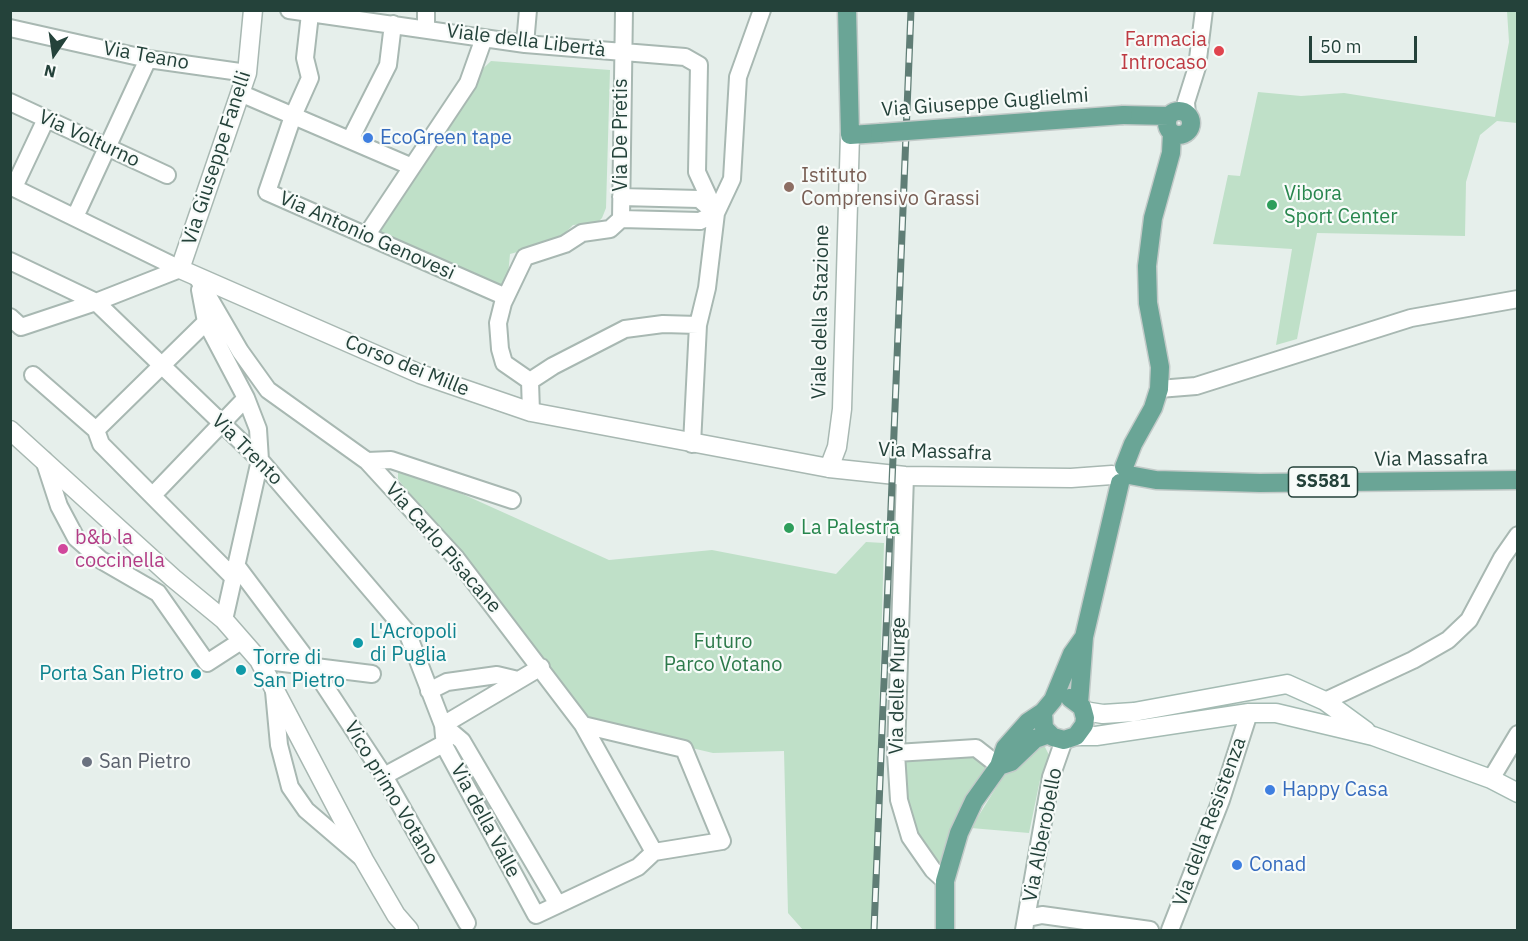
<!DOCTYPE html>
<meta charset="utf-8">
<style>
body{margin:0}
#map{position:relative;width:1528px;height:941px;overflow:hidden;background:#e6efeb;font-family:"IBM Plex Sans",sans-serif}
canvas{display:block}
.frame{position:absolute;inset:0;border:12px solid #24423a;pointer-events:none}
.north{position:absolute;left:24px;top:24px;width:60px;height:60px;-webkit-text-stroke:4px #f7fbf9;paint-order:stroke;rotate:193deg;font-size:16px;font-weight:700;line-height:24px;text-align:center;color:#24423a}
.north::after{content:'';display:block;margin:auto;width:21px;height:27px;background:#24423a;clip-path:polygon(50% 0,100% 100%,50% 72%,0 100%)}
.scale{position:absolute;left:1309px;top:36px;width:108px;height:27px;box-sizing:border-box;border:3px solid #24423a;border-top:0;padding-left:8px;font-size:18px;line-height:21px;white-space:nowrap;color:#24423a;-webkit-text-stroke:4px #f7fbf9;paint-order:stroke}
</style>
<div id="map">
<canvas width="1528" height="941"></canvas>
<div class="frame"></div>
<div class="north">N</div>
<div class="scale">50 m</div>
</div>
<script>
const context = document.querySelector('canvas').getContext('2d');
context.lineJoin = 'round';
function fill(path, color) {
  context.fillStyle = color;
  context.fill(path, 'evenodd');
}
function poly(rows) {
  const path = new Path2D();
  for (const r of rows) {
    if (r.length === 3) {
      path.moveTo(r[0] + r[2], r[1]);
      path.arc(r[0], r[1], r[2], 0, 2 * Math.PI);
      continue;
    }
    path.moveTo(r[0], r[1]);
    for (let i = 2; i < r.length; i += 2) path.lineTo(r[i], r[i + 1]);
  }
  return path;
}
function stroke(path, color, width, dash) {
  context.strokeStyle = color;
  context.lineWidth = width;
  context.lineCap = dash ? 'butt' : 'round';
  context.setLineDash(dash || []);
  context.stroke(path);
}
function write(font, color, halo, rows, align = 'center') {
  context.font = font + ' "IBM Plex Sans",sans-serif';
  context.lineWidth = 4.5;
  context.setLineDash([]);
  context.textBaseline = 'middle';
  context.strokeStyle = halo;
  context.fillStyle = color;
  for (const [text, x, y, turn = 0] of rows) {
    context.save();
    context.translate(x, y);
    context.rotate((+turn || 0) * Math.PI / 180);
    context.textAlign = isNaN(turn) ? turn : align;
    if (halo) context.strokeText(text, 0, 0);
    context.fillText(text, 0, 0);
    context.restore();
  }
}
const green = poly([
 [1507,11,1517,11,1517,123,1497,121,1480,135,1466,182,1465,236,1317,233,1297,339,1276,345,1292,249,1213,244,1228,175,1240,176,1258,92,1301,96,1344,93,1495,117,1509,42],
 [491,61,610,70,606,208,602,218,597,223,573,225,560,238,547,244,510,254,506,297,366,236,468,83],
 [398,465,609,560,712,550,836,574,866,542,884,543,873,930,803,930,788,913,784,751,713,753,584,723,398,479],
 [1039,745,1045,747,1050,757,1046,776,1040,780,1029,833,971,828,1002,778],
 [975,753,992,766,941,868,914,833,905,799,900,760]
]);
const minor = poly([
 [289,10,525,44,685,57,699,65,697,172,716,213],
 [310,14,305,58,310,78,293,116,267,192,506,297],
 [10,28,148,59,247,73],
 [426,28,426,10],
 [525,44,528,10],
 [240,93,410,166],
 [10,102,167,175],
 [1187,115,1186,102,1197,67,1204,10],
 [350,140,388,65,393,24],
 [10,186,180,269],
 [14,187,46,119],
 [621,197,699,199,713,211],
 [75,217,148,59],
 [621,219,624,10],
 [621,219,700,221,716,213],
 [366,236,468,83,484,38],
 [10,261,96,302,260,460,407,632,443,725,445,747,536,915,638,867,654,852],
 [197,277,240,351,268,390,367,461,456,558,583,725,654,852],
 [200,290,206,322,246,398,258,429,260,460,224,620],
 [10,317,21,327,96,302,180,269],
 [206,322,96,430,101,444,233,577],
 [33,375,96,430],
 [530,381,553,366,625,329,663,324,698,325],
 [1159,389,1196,386,1411,318,1518,299],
 [531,412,530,381,504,363,500,349,498,323,503,303,525,257,565,244,582,233,610,229,621,219],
 [692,444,698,325,707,288,716,213,732,179,738,77,762,10],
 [44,460,59,506,76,538,101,560,158,593,207,663,241,641],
 [367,461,391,460,512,500],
 [905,476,896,753,899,800,910,837,933,870,945,881],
 [154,494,246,398],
 [236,565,311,665,384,776,467,923],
 [259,660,372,674],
 [541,667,443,725,462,741,557,903],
 [274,691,279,745,290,787,306,810,362,858],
 [429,691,447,682,497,675,518,680],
 [1325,701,1413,660,1448,640,1469,620,1502,558,1518,535],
 [583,725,684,749,722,841,654,852],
 [896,753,976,748,999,766],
 [384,776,445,743],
 [1491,779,1518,734],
 [1028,918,1042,915,1150,930],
 [1024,930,1051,777,1064,740],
 [1170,930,1221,800,1249,713]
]);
const tertiary = poly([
 [253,10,247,73,180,269,420,374,531,412,829,468,905,476,1071,478,1112,475],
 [10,430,173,578,224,620,259,660,364,860,396,915,409,930],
 [829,468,837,447,842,409,850,135]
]);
const secondary = poly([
 [1084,711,1103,714,1134,712,1287,684,1325,701,1366,731],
 [1076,736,1096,736,1249,713,1276,713,1373,736,1491,779,1518,793]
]);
const primary = poly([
 [847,10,850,135,880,133],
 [1179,123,12],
 [1123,115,1169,116],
 [1124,467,1133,444,1153,408,1159,389,1160,367,1148,303,1147,266,1153,218,1171,153,1172,133],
 [1129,475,1156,480,1260,483,1518,480],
 [1079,703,1084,637,1120,483],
 [1043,712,1044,728,1053,737,1064,740,1076,736,1084,725,1085,718,1082,707,1070,698],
 [999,766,1011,762,1035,739,1049,734],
 [945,930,945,881,959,833,974,801,999,766,1005,748,1028,722,1043,712,1053,700,1072,654,1084,637]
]);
const rail = poly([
 [874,930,911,10]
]);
const primaryBridge = poly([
 [880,133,1123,115]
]);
const markers = [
 [1219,51,6,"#e0444e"],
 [368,138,6,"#3f7fe0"],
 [789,187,6,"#8d6e63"],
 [1272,205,6,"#2e9e5b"],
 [789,528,6,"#2e9e5b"],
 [63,549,6,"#d1479c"],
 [358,643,6,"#0f9aa8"],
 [241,670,6,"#0f9aa8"],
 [196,674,6,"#0f9aa8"],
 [87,762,6,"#6b7280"],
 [1270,790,6,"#3f7fe0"],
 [1237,865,6,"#3f7fe0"]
];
const shields = [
 [1323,482,69]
];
const shieldNames = [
 ["SS581",1323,482]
];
const healthNames = [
 ["Farmacia",1207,40],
 ["Introcaso",1207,63]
];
const streetNames = [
 ["Viale della Libertà",526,41,7],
 ["Via Teano",146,56,10],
 ["Via Giuseppe Guglielmi",985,103,-4],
 ["Via De Pretis",621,135,-90],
 ["Via Volturno",89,139,25],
 ["Via Giuseppe Fanelli",217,158,-72],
 ["Via Antonio Genovesi",367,236,24],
 ["Viale della Stazione",821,312,-89],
 ["Corso dei Mille",407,366,22],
 ["Via Trento",247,450,45],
 ["Via Massafra",935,452,2],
 ["Via Massafra",1431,459,-1],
 ["Via Carlo Pisacane",443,548,49],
 ["Via delle Murge",898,686,-89],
 ["Vico primo Votano",391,793,59],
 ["Via della Valle",485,821,62],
 ["Via della Resistenza",1210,822,-70],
 ["Via Alberobello",1043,835,-79]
];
const shopNames = [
 ["EcoGreen tape",380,138],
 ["Happy Casa",1282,790],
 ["Conad",1249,865]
];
const educationNames = [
 ["Istituto",801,176],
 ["Comprensivo Grassi",801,199]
];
const leisureNames = [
 ["Vibora",1284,194],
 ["Sport Center",1284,217],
 ["La Palestra",801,528]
];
const hotelNames = [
 ["b&b la",75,538],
 ["coccinella",75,561]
];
const cultureNames = [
 ["L'Acropoli",370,632],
 ["di Puglia",370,655],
 ["Torre di",253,658],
 ["San Pietro",253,681],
 ["Porta San Pietro",184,674,"right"]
];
const parkNames = [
 ["Futuro",723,642],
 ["Parco Votano",723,665]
];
const worshipNames = [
 ["San Pietro",99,762]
];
fill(green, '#bfe0c8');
stroke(minor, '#a8b8b2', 20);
stroke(tertiary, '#a8b8b2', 21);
stroke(secondary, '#a4bbb3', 21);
stroke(primary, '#c2cac8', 21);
stroke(minor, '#fff', 16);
stroke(tertiary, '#fff', 18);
stroke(secondary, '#fff', 18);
stroke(primary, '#6aa596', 18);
stroke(rail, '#5f7d75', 7);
stroke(rail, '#f7fbf9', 4.5, [14]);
stroke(primaryBridge, '#c2cac8', 21, []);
stroke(primaryBridge, '#6aa596', 18);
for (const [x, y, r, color] of markers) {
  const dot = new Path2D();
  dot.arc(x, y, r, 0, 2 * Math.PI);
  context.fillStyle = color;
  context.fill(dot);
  stroke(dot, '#f7fbf9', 2);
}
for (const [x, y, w] of shields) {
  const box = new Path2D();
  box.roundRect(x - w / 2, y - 15, w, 30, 4.5);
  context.fillStyle = '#f7fbf9';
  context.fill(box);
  stroke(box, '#24423a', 1.5);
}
write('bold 18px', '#24423a', null, shieldNames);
write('20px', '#be3a42', '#f7fbf9', healthNames, 'right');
write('20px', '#24423a', '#f7fbf9', streetNames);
write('20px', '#366cbe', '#f7fbf9', shopNames, 'left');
write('20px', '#785e54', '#f7fbf9', educationNames, 'left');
write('20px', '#27864d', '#f7fbf9', leisureNames, 'left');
write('20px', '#b23c85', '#f7fbf9', hotelNames, 'left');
write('20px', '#0d838f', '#f7fbf9', cultureNames, 'left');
write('20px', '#2d7a4b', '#f7fbf9', parkNames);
write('20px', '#5b616d', '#f7fbf9', worshipNames, 'left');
</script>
